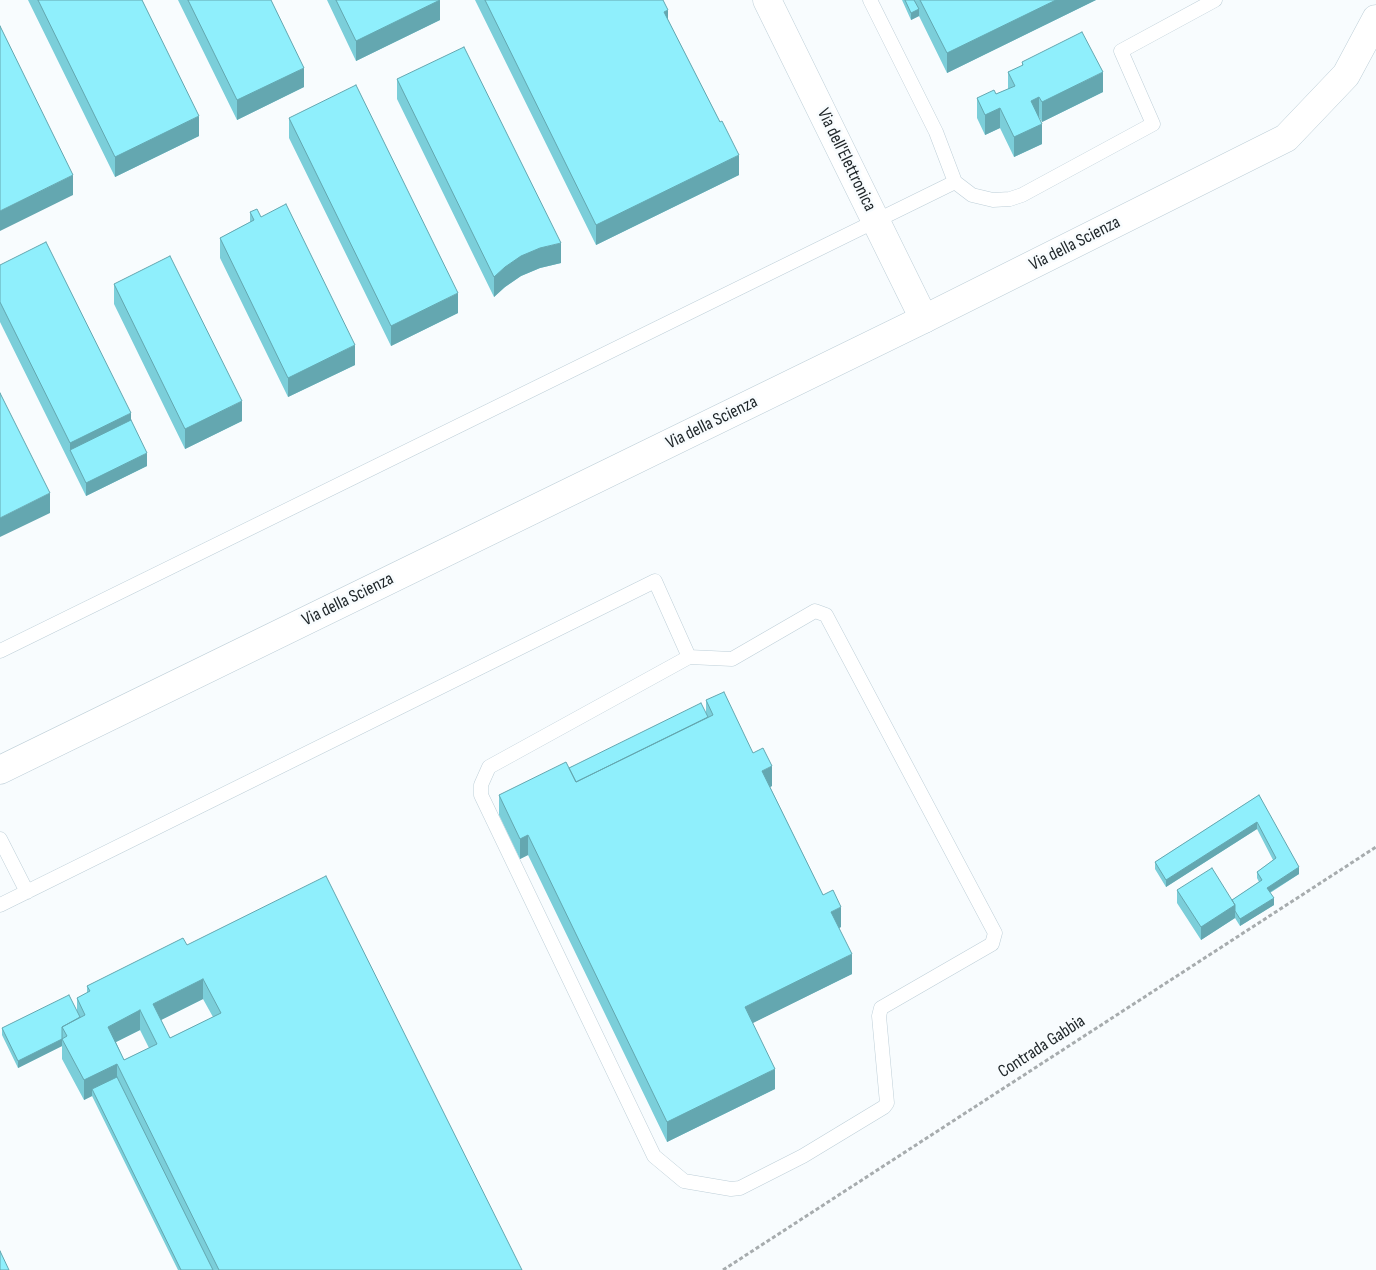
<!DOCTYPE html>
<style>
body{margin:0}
canvas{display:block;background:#f8fcfe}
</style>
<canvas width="1376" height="1270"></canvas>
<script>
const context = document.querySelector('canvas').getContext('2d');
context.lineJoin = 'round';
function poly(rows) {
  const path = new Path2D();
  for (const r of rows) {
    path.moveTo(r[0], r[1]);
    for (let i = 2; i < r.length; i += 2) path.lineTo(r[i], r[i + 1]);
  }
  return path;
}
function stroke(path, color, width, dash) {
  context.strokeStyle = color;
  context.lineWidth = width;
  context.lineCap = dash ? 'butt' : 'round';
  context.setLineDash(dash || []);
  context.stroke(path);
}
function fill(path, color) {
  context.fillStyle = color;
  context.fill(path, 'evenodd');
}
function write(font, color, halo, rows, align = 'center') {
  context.font = font + ' "Sofia Sans Condensed",sans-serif';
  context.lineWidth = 5;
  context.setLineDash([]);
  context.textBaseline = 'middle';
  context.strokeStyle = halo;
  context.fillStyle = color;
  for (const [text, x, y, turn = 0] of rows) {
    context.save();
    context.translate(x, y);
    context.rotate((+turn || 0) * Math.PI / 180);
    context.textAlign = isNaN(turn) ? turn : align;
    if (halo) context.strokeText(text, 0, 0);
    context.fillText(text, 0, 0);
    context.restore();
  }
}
const path = poly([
 [723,1270,1376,847]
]);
const service = poly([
 [870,0,936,132,955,182,972,195,993,200,1010,199,1022,195,1153,124,1121,51,1215,0],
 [0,651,955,182],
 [0,839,27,892],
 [0,905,655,581,689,657,732,659,815,611,826,615,995,933,992,944,881,1008,879,1016,887,1103,884,1107,803,1156,740,1188,731,1189,684,1181,654,1156,481,795,481,785,489,767,689,657]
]);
const minor = poly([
 [767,0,924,319]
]);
const tertiary = poly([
 [0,770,924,319,1286,138,1346,75,1376,19]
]);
const wall = poly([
 [28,0,142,0,199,136,115,177],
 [178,0,271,0,304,87,237,120],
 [327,0,440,0,440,20,356,61],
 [475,0,663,0,668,20,720,122,739,175,596,245],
 [902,0,1096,0,947,73,919,16,911,20],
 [1022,62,1103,92,1042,122,1039,117,1042,144,1014,157,1000,128,985,135,977,118,977,98,996,94,1008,89,1008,72,1022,66],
 [397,79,561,263,540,268,521,276,505,287,494,297,397,99],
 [289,118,458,313,391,346,289,138],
 [250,212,261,217,355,365,288,397,220,258,220,238,250,222],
 [0,265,131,420,147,466,86,496,0,322],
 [114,284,242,421,185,449,114,304],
 [706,700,753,753,772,786,770,787,823,895,841,927,839,928,852,974,752,1023,775,1089,667,1142,528,855,520,859,499,815,499,795,706,714],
 [1259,795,1299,874,1270,893,1274,905,1240,926,1235,918,1201,940,1177,903,1177,890,1232,900,1259,882,1257,878,1257,872,1273,860,1257,829,1166,887,1155,869,1155,862],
 [187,945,522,1270,178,1270,92,1096,84,1100,62,1059,62,1046,18,1068,2,1035,2,1028,77,1011,77,998,87,993,87,986],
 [203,999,213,1017,170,1038,161,1020],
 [140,1030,149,1048,124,1060,116,1042]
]);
const shadedWall = poly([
 [440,0,440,20,356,61,356,41],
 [1056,0,1096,0,947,73,947,53],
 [919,9,919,16,911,20,911,13],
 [668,10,668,30,664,12],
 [304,68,304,87,237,120,237,100],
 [1103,72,1103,92,1042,122,1042,102],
 [1039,97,1039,117,1031,121,1031,101],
 [1000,108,1000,128,985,135,985,115],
 [199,116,199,136,115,177,115,157],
 [1042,124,1042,144,1014,157,1014,137],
 [739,155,739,175,596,245,596,225],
 [73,175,73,195,0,231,0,211],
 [561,243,561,263,540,268,521,276,505,287,494,297,494,277,505,267,521,256,540,248],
 [458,293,458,313,391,346,391,326],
 [355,345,355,365,288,397,288,378],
 [242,401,242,421,185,449,185,429],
 [131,413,131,433,70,450,70,443],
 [147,453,147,466,86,496,86,483],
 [50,493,50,513,0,537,0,518],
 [772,766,772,786,762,791,762,771],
 [1257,822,1257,829,1166,887,1166,880],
 [528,835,528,855,520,859,520,839],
 [1299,867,1299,874,1267,894,1267,888],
 [1274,898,1274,905,1240,926,1240,919],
 [1235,905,1235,918,1201,940,1201,927],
 [841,907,841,927,831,932,831,912],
 [852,954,852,974,745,1027,745,1007],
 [203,979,203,999,153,1024,153,1004],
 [140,1010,140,1030,108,1046,108,1027],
 [62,1039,62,1046,18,1068,18,1061],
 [117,1064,117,1084,92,1089,92,1096,84,1100,84,1080],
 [775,1069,775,1089,667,1142,667,1122]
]);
const building = poly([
 [38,0,142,0,199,116,115,157,38,0],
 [188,0,271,0,304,68,237,100,188,0],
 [336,0,440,0,356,41,336,0],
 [485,0,663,0,668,10,664,12,720,122,722,121,739,155,596,225,485,0],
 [905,0,914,0,919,9,911,13,905,0],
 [920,0,1056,0,947,53,920,0],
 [0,26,73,175,0,211,0,26],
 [1082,32,1103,72,1042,102,1039,97,1031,101,1042,124,1014,137,1000,108,985,115,977,98,994,90,996,94,1015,86,1008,72,1023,65,1022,62,1082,32],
 [464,47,561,243,540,248,521,256,505,267,494,277,397,79,464,47],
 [356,85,458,293,391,326,289,118,356,85],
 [286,204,355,345,288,378,220,238,254,220,250,212,257,209,261,217,286,204],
 [46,242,131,413,70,443,0,302,0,265,46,242],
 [170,256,242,401,185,429,114,284,170,256],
 [0,393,50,493,0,518,0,393],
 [131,420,147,453,86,483,70,450,131,420],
 [724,692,753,753,763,748,772,766,762,771,823,895,833,890,841,907,831,912,852,954,745,1007,775,1069,667,1122,528,835,520,839,499,795,566,762,576,782,713,715,706,700,724,692],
 [701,703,708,717,576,782,569,768,701,703],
 [1259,795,1299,867,1267,888,1274,898,1240,919,1235,911,1235,905,1232,900,1262,880,1257,872,1276,858,1257,822,1166,880,1155,862,1259,795],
 [1212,868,1235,905,1201,927,1177,890,1212,868],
 [326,876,522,1270,219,1270,117,1064,84,1080,62,1039,67,1036,62,1027,85,1015,77,998,90,991,87,986,183,938,187,945,326,876],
 [203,979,221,1013,170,1038,153,1004,203,979],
 [140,1010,157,1044,124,1060,108,1027,140,1010],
 [69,995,80,1017,62,1027,62,1039,18,1061,2,1028,69,995],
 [117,1077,213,1270,181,1270,92,1089,117,1077],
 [0,1251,9,1270,0,1270,0,1251]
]);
const streetNames = [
 ["Via dell'Elettronica",846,160,64],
 ["Via della Scienza",1075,244,-27],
 ["Via della Scienza",712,423,-26],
 ["Via della Scienza",348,600,-26],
 ["Contrada Gabbia",1042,1047,-33]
];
stroke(service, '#becfd8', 15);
stroke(minor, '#becfd8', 29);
stroke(tertiary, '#becfd8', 29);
stroke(path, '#a7acae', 3, [4, 2.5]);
stroke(service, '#fff', 14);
stroke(minor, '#fff', 28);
stroke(tertiary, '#fff', 28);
fill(wall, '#7bced9');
fill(shadedWall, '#64a7b0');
fill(building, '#8feffc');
stroke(building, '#64a7b0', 1);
write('18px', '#1e2528', '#f8fcfe', streetNames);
</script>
